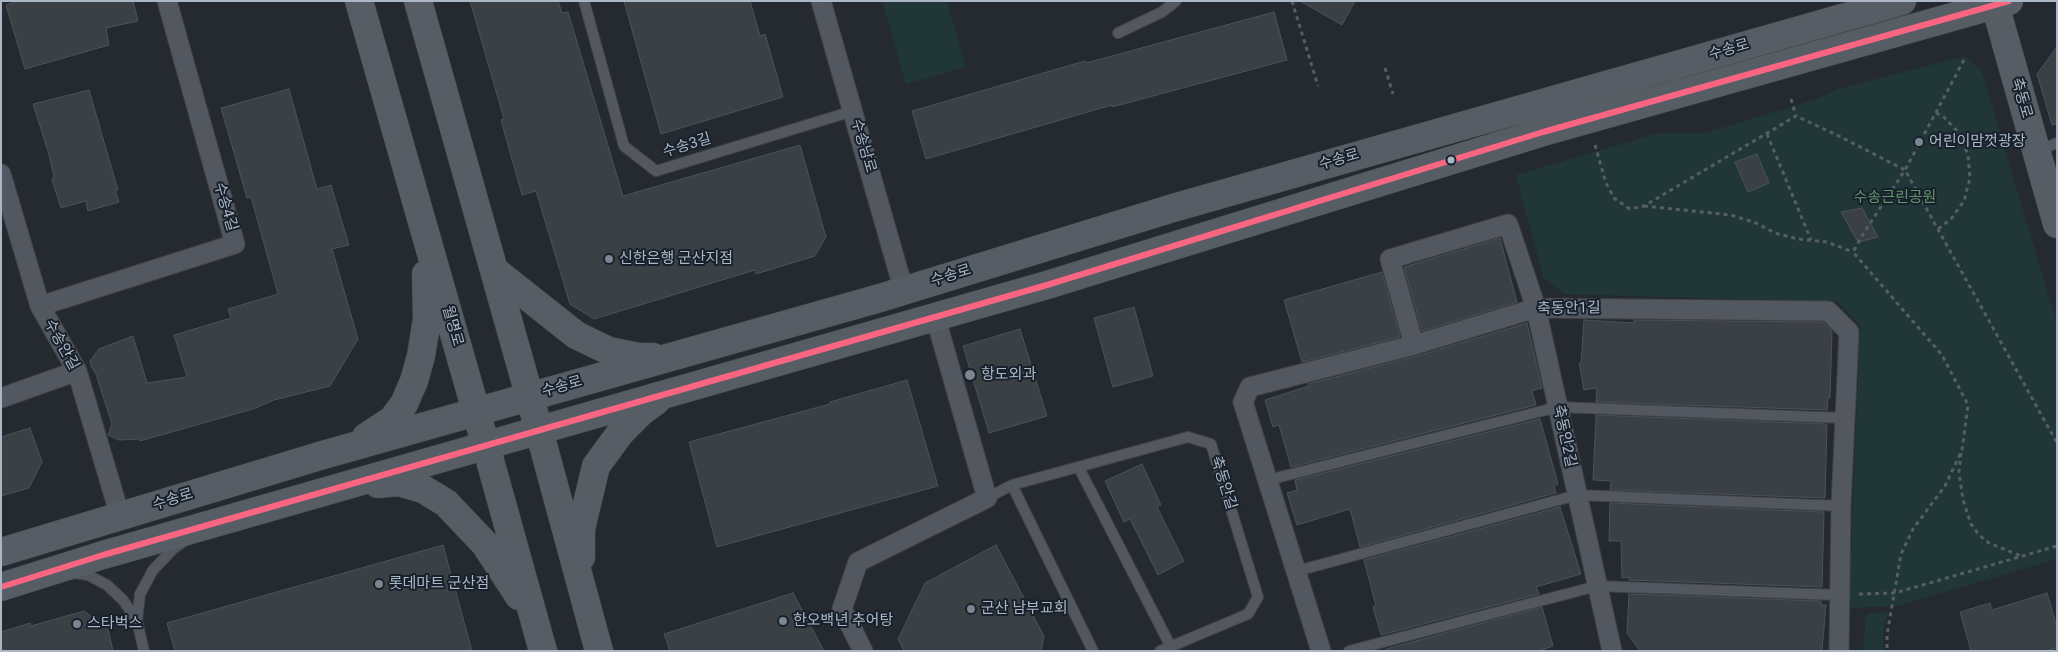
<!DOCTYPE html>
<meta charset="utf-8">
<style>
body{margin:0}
#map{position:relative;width:2058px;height:652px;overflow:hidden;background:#242a30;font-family:Roboto,sans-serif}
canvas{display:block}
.frame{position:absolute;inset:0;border:2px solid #abb7c4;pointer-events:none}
</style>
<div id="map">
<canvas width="2058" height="652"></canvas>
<div class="frame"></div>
</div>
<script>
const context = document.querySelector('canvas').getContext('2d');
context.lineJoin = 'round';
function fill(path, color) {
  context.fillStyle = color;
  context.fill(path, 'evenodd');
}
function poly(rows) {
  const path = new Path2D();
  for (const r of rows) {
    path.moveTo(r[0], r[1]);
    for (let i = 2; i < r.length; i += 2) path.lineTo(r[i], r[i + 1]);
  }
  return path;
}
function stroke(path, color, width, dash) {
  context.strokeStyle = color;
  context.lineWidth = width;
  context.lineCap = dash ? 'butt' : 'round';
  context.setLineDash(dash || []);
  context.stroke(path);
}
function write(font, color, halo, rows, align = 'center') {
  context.font = font + ' Roboto,"Noto Sans KR",sans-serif';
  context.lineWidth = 4;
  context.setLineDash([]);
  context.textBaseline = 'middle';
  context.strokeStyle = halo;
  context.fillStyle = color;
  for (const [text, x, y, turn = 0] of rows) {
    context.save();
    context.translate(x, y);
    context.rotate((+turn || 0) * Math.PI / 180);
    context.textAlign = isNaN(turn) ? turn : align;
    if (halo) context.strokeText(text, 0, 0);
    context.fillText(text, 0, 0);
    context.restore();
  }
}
const green = poly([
 [882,1,947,1,966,67,906,84],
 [1965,56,1982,72,2057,324,2057,559,1898,606,1849,608,1860,325,1838,302,1564,294,1543,277,1516,175,1659,133,1705,133,1817,99,1838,89],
 [1888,612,1883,633,1883,651,1863,651,1866,614]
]);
const building = poly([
 [18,1,133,1,138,21,106,28,109,45,25,69,6,5,18,1],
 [470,1,558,1,562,13,568,12,623,196,800,145,826,237,815,256,756,274,755,270,594,319,570,304,536,191,522,195,501,120,504,119,470,1],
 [624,1,750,1,760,36,765,34,783,97,661,134,624,1],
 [1300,1,1355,1,1342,25,1300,1],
 [1274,12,1287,60,1112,107,1112,105,926,159,912,111,1085,61,1086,63,1274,12],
 [2057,47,2057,124,2052,125,2037,74,2057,47],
 [289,89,317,189,331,185,349,245,332,249,358,339,330,386,274,400,253,409,140,441,139,439,119,440,108,435,112,424,96,374,91,366,90,361,99,349,133,336,147,383,187,377,174,335,231,318,228,309,278,294,251,197,247,198,221,108,289,89],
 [89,90,118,190,115,190,119,202,88,211,86,201,61,208,52,180,54,176,48,151,33,104,89,90],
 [1757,154,1769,183,1748,192,1735,162,1757,154],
 [1862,208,1878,237,1858,242,1841,212,1862,208],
 [1500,238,1517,302,1422,331,1404,267,1500,238],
 [1382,272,1400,337,1302,362,1284,300,1382,272],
 [1134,307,1153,376,1113,387,1094,318,1134,307],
 [1584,320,1634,323,1634,320,1823,322,1832,331,1830,398,1828,398,1827,410,1596,402,1597,388,1584,390,1579,363,1581,363,1584,320],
 [1527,323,1542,388,1532,391,1536,405,1291,467,1279,425,1273,427,1265,400,1309,386,1308,384,1417,356,1527,323],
 [1020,329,1047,416,989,433,963,346,1020,329],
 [907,380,938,486,717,547,689,442,830,404,830,402,907,380],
 [1596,415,1827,424,1825,498,1610,490,1611,481,1593,480,1596,415],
 [1540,419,1558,484,1554,486,1556,493,1360,547,1350,509,1297,525,1287,493,1297,490,1295,480,1540,419],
 [30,428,42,462,29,488,1,496,1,437,30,428],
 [1142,464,1161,505,1157,507,1184,561,1158,575,1130,519,1124,522,1105,481,1142,464],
 [1610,503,1824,512,1822,587,1629,580,1629,577,1622,578,1621,541,1609,541,1610,503],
 [1560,507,1581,574,1536,587,1539,594,1381,635,1373,607,1376,606,1364,560,1560,507],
 [443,545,472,651,175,651,167,623,443,545],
 [996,545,1044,636,1041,651,904,651,898,639,925,583,996,545],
 [793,593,824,651,670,651,664,634,793,593],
 [2047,593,2057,627,2057,648,2046,651,1971,651,1960,612,1990,603,1992,610,2047,593],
 [1629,594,1821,601,1821,605,1826,605,1822,651,1640,651,1627,633,1629,594],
 [1542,607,1553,646,1538,651,1386,651,1386,649,1542,607],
 [84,611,108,629,113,651,1,651,1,632,30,623,31,626,84,611]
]);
const path = poly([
 [1292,1,1318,86],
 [1964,60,1905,170,2057,443],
 [1385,68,1393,94],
 [1791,99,1796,116],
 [1936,113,1943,116,1959,133,1968,155,1970,178,1964,201,1951,219,1938,229],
 [1767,134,1811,240],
 [1595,145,1606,183,1614,198,1630,209,1644,206,1796,116,1841,137,1905,170,1865,231,1853,252,1942,355,1968,405,1962,450,1945,486,1913,529,1901,554,1887,635,1887,651],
 [1644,206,1731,215,1756,223,1775,233,1798,239,1827,242,1853,252],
 [1961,453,1959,472,1963,500,1971,524,1979,535,1989,543,2021,556],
 [1859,594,1895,593,2057,546]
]);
const lane = poly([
 [584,1,624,146,656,171,853,111],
 [1118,33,1162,12,1176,1],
 [2037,151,2057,143],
 [1079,468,1171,647],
 [1268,480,1558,407,1844,418],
 [1012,485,1093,651],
 [987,498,1012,485,1188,437,1211,444,1258,597,1248,614,1160,651],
 [1297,571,1577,495,1841,506],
 [73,573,88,575,107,585,123,600,137,621,144,651],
 [137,621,140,594,153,570,173,549,183,542],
 [1349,651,1597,586,1839,595]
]);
const street = poly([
 [821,1,904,291],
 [1,174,40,306,77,371,120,516],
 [40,306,235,244,167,1],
 [1414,345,1390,259,1508,224,1536,308,1612,651],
 [1,398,77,371],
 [863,651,842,609,858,562,987,498,935,316],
 [1321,651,1243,402,1250,387,1414,345,1536,308,1828,311,1849,332,1841,506,1839,651]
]);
const secondary = poly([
 [359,1,486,446,543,651],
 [418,1,539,430,599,651],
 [1994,1,2057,224],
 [494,270,576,335,609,351,639,357,653,357],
 [366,437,392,420,404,404,414,381,421,356,427,319,426,274],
 [378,484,399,482,423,489,446,503,485,544,519,596],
 [1,552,323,455,880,298,1173,208,1902,1],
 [581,557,581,529,596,466,621,432,641,412,656,401],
 [1,587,103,555,1047,285,1543,132,2009,1]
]);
const bus1 = poly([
 [1,587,103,555,1047,285,1543,132,2009,1]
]);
const markers = [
 [1919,142,5,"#7c8690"],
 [1451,160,4.5,"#abb7c4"],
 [609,259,5,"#7c8690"],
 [970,375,6,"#7c8690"],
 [379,584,5,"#7c8690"],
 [971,609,5,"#7c8690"],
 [783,621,5,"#7c8690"],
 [77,624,5,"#7c8690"]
];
const streetNames = [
 ["수송로",1729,50,-16],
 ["축동로",2021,98,74],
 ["수송3길",687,146,-17],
 ["수송남로",863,146,74],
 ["수송로",1339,160,-16],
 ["수송4길",225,207,74],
 ["수송로",951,276,-17],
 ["축동안1길",1569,309,-1],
 ["월명로",452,326,74],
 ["수송안길",61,345,61],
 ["수송로",562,387,-16],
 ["축동안2길",1564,436,78],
 ["축동안길",1223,483,73],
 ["수송로",173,500,-17]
];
const poiNames = [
 ["어린이맘껏광장",1929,142],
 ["신한은행 군산지점",619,259],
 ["항도외과",981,375],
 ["롯데마트 군산점",389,584],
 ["군산 남부교회",981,609],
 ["한오백년 추어탕",793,621],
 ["스타벅스",87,624]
];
const parkNames = [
 ["수송근린공원",1895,198]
];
fill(green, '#213637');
fill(building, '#3b4045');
stroke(building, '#4b5259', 1);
stroke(lane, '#404449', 12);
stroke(street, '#404449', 21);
stroke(secondary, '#404449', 29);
stroke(path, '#565d63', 3, [4, 4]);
stroke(lane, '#535860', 10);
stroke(street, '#535860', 19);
stroke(secondary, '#575d64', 28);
stroke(bus1, '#fa6682', 6);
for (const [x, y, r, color] of markers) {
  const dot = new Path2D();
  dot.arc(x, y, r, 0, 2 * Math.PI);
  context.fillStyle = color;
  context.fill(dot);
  stroke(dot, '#18212b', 2);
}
write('15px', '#abb7c4', '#18212b', streetNames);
write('15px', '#abb7c4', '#18212b', poiNames, 'left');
write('15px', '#63946a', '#18212b', parkNames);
</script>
